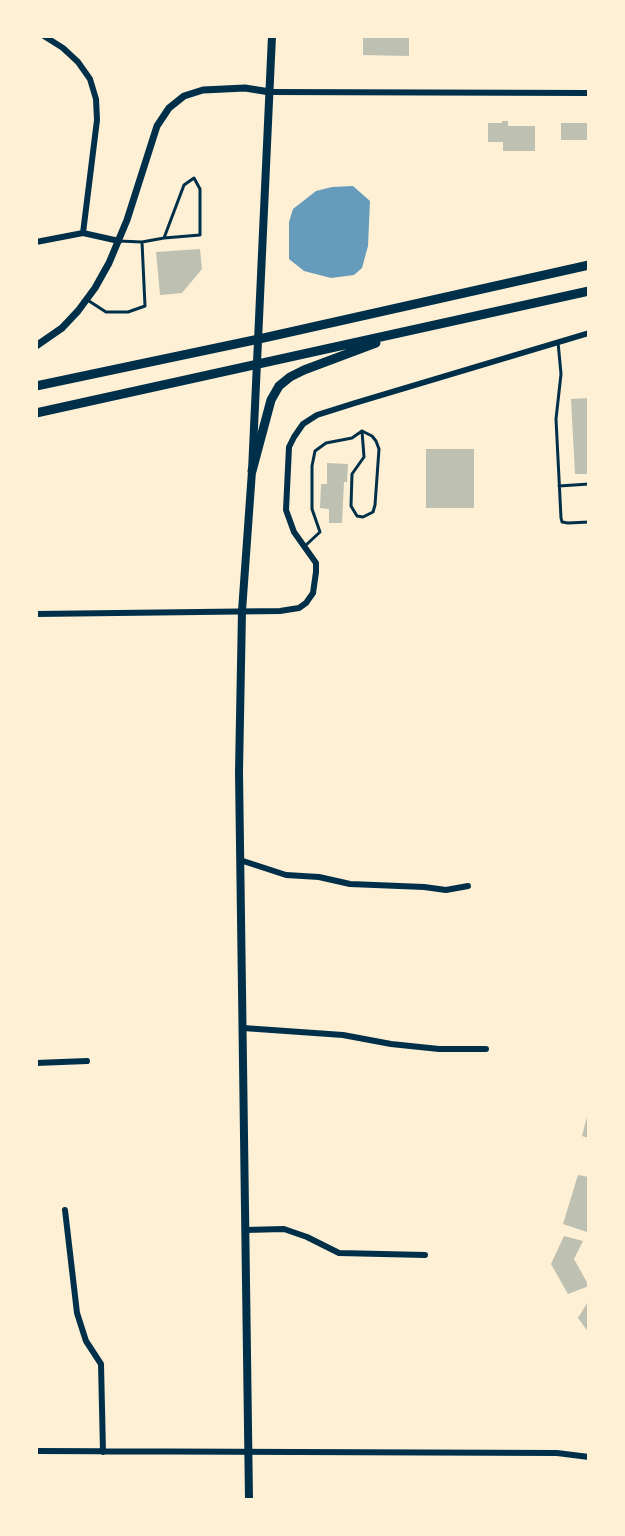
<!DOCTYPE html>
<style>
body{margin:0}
#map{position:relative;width:625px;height:1536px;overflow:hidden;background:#fdf0d5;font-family:Montserrat,sans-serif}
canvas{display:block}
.frame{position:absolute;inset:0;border:38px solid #fdf0d5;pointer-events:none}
</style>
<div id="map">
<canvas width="625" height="1536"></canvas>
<div class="frame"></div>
</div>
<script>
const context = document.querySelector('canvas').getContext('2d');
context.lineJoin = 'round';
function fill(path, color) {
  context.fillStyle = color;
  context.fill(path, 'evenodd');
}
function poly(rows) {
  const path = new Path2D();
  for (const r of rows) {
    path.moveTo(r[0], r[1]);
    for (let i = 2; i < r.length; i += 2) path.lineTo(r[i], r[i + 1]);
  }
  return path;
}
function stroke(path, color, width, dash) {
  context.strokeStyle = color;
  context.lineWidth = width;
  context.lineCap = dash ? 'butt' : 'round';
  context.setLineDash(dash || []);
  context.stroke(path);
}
const water = poly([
 [353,186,370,201,368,246,362,268,354,275,331,278,304,271,289,259,289,222,293,209,316,191,332,187]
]);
const building = poly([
 [363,36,409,36,409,56,363,55],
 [502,121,508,121,508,126,535,126,535,151,503,151,503,142,488,142,488,123,502,123],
 [561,123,589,123,589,140,561,140],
 [200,249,202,269,182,293,160,295,156,252],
 [589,398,589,474,575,474,571,399],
 [426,449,474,449,474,508,426,508],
 [327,463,348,464,347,482,344,482,342,523,329,523,329,509,320,508,321,484,327,484],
 [588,1113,589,1113,589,1138,582,1136],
 [578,1175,589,1177,589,1225,587,1232,563,1224],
 [564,1236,583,1241,574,1259,589,1286,568,1294,551,1264],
 [589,1300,589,1333,578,1318]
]);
const service = poly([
 [119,241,142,242,164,238,184,185,194,178,200,189,200,235,164,238],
 [89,301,106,312,128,312,145,306,142,242],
 [558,342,561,374,556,419,561,518,562,522,568,523,589,522],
 [362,431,372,436,376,441,379,449,375,505,373,512,363,517,357,516,351,506,352,474,364,457,362,431],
 [559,486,589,484],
 [306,545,320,532,312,509,312,466,315,451,326,443,352,438,362,431]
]);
const minor = poly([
 [44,36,63,48,78,62,90,79,96,99,97,120,83,233],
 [270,92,589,93],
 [36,242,83,233,119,241],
 [36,614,280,611,299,608,306,603,313,593,316,572,316,563,294,532,286,510,289,447,294,437,303,424,317,415,355,403,589,333],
 [240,860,286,875,319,877,350,884,424,887,446,890,468,886],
 [243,1028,343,1035,391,1044,439,1049,486,1049],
 [36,1063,87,1061],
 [65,1210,77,1313,86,1341,101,1364,103,1452],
 [245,1230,284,1229,307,1237,339,1253,425,1255],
 [36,1451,557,1453,589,1457]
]);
const tertiary = poly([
 [36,346,62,328,78,311,95,288,109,263,127,220,157,126,169,108,184,96,203,90,245,88,270,92]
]);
const secondary = poly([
 [249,1500,239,772,242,611,252,471,272,36]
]);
const primary = poly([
 [36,386,259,339,589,265],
 [36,413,589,291],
 [252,471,271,400,279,386,290,377,304,370,376,343]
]);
fill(water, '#669bbc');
fill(building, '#bec0b2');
stroke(service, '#003049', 3);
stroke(minor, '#003049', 6);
stroke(tertiary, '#003049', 7);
stroke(secondary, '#003049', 8);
stroke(primary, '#003049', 9);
</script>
